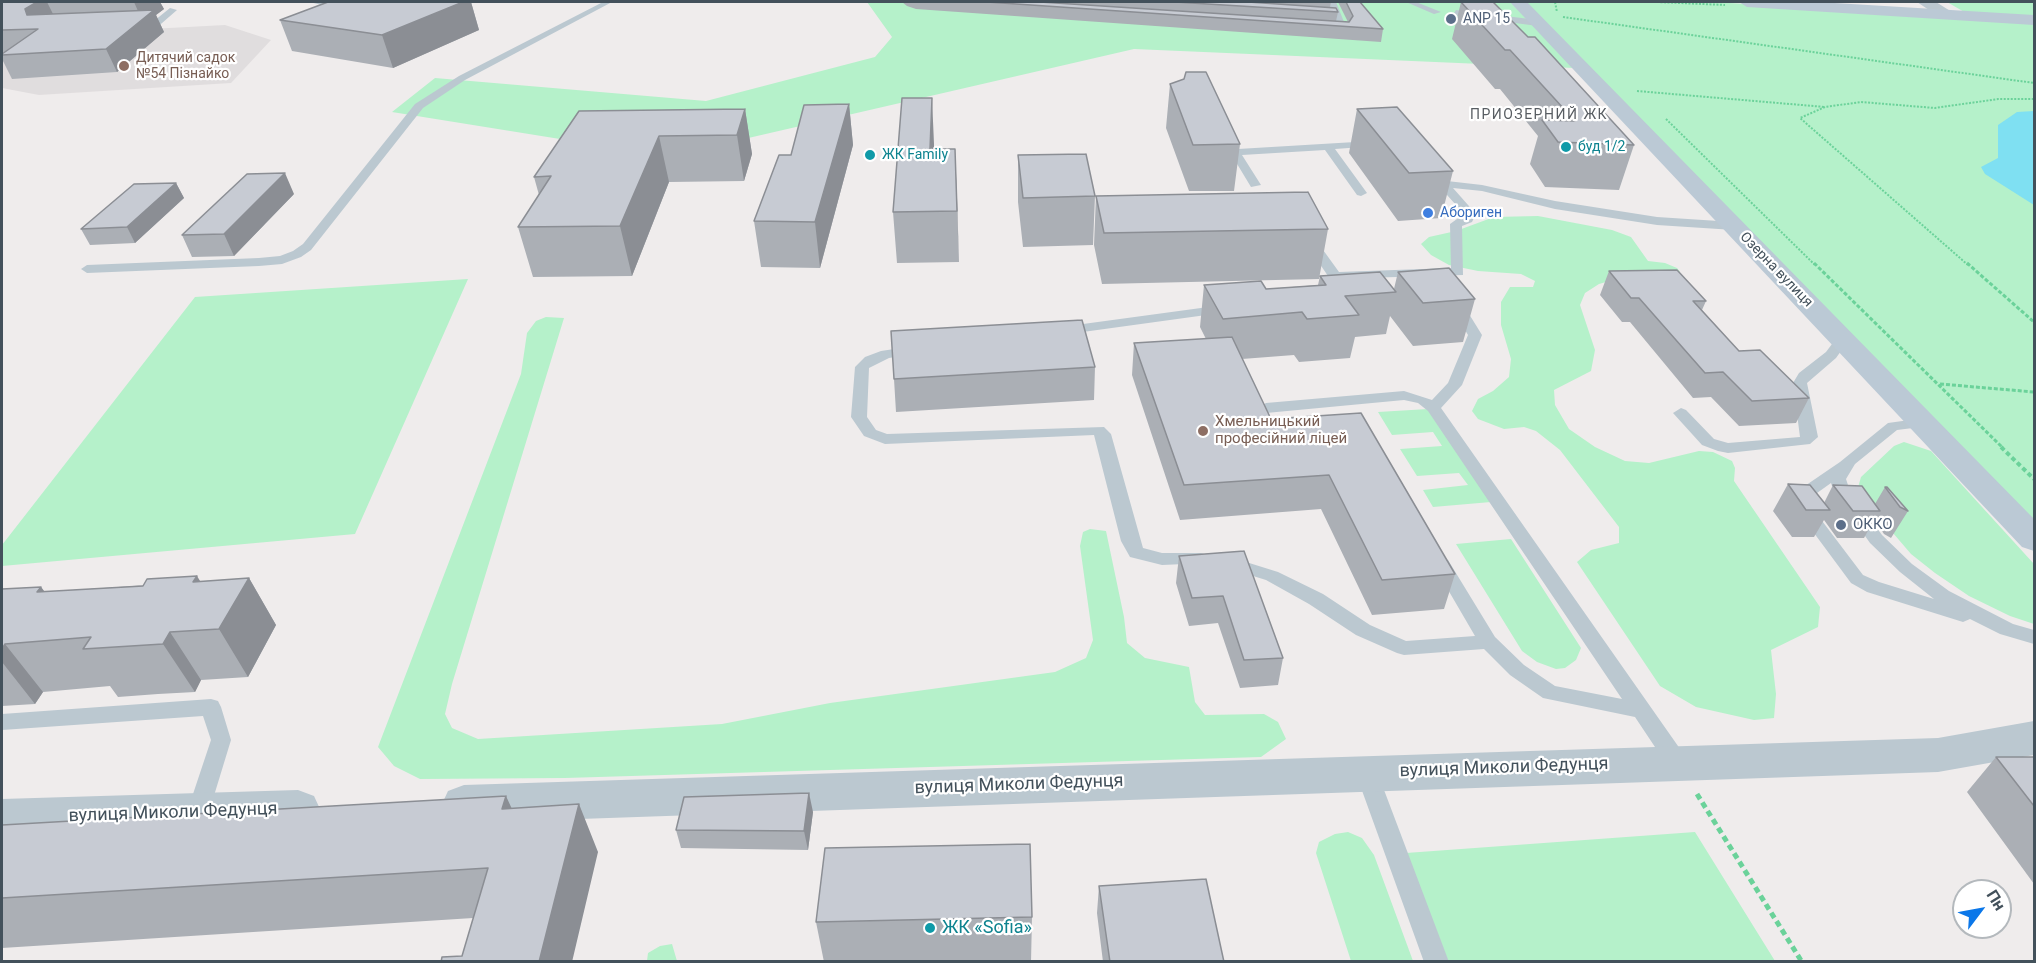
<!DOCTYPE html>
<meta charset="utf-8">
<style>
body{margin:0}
#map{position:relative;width:2036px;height:963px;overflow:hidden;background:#efecec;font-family:Roboto,sans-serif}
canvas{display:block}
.frame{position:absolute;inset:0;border:3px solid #43515b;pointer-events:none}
.north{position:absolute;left:1952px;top:879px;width:60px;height:60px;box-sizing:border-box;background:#fff;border:2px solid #b4b9bd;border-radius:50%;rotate:58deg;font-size:16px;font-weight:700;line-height:24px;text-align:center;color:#43515b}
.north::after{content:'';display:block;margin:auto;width:21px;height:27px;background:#0b77e9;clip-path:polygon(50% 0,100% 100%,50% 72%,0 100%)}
</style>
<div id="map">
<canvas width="2036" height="963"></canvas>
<div class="frame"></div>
<div class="north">Пн</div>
</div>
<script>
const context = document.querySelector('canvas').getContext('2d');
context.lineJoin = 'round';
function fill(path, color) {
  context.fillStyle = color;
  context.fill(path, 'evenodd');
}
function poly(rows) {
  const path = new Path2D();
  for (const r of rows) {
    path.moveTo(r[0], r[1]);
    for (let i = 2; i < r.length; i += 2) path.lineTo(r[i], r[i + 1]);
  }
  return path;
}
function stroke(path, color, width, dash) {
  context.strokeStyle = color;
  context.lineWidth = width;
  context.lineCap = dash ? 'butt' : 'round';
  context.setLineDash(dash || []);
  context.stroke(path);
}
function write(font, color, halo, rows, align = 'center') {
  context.font = font + ' Roboto,sans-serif';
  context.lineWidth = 4.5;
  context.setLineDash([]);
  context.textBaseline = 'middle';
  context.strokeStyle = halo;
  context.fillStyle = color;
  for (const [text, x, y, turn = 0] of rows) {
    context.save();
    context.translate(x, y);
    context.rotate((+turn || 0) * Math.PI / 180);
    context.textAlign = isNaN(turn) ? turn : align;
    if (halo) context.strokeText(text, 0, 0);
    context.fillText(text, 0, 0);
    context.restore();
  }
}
const education = poly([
 [225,25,271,40,231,83,39,95,2,88,2,48,19,36]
]);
const green = poly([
 [867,2,1511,2,1574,68,1134,49,744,139,560,139,392,112,435,78,706,101,875,57,892,37],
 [1524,2,1714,2,2034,22,2034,524],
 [1947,2,2034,2,2034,18,1966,13],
 [1538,216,1612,230,1631,237,1648,261,1665,263,1677,268,1680,272,1620,278,1599,284,1585,293,1580,305,1595,350,1591,371,1554,390,1555,405,1569,429,1595,447,1625,461,1649,463,1699,451,1713,452,1732,461,1735,468,1734,481,1820,607,1818,627,1771,650,1776,694,1774,718,1754,720,1696,707,1660,686,1577,562,1591,550,1619,543,1619,527,1560,450,1536,431,1524,427,1504,429,1478,419,1472,411,1478,399,1493,391,1509,377,1511,359,1501,325,1501,302,1510,287,1533,287,1535,281,1521,274,1478,271,1449,265,1431,255,1421,244,1429,237,1456,231,1494,217],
 [468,279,355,534,2,566,2,545,195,297],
 [546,317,564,318,452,684,445,714,452,728,478,739,722,724,830,703,1055,672,1086,658,1093,640,1080,546,1083,532,1090,529,1106,531,1124,617,1127,643,1145,658,1189,667,1195,702,1205,715,1264,714,1278,722,1286,739,1261,757,565,778,420,779,394,766,378,747,521,374,527,333,536,321],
 [1428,409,1491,502,1433,507,1423,490,1468,485,1459,473,1417,476,1400,449,1442,446,1433,432,1392,435,1378,412],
 [1904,442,1931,451,2034,564,2034,624,2010,616,1969,596,1935,573,1911,554,1857,491,1861,477,1894,446],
 [1511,539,1581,648,1576,660,1565,668,1556,669,1537,662,1522,651,1456,544],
 [1348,832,1362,838,1374,855,1413,961,1351,961,1316,853,1319,842,1335,834],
 [1695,832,1775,961,1448,961,1406,853],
 [672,944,677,961,647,961,648,953,660,946]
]);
const water = poly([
 [2034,111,2034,205,1985,174,1981,167,1998,158,1998,125,2017,112]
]);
const pathFar3 = poly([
 [1555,2,1557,12],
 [1657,2,1725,5],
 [1563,17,2034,83],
 [1637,91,1825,107],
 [1666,119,1815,265],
 [1968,265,1800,118,1825,107,1861,102,1935,108,1998,99,2034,99]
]);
const pathFar2 = poly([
 [1814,263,2003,448],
 [1967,263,2034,322],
 [1940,384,2034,392]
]);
const pathFar1 = poly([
 [2001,447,2034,479]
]);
const path = poly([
 [1697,794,1802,962]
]);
const lane = poly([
 [309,2,325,2,335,5,331,7,309,2],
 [603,2,612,2,465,80,423,108,311,250,301,257,282,264,259,266,87,273,81,269,87,265,259,258,280,256,293,251,303,244,415,104,459,76,603,2],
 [1328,2,1336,2,1348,32,1333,33,1329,30,1339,27,1328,2],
 [1406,2,1416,2,1441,12,1434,14,1406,2],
 [170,8,177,10,154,30,138,31,134,28,149,25,170,8],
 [1456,10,1538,20,1542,23,1538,26,1453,15,1456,10],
 [1372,141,1377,144,1376,146,1335,149,1367,193,1361,196,1357,195,1325,150,1242,155,1261,185,1251,187,1225,144,1234,142,1238,149,1372,141],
 [1429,169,1437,169,1447,181,1482,185,1555,201,1657,217,1734,222,1740,226,1734,230,1657,225,1555,209,1482,191,1453,188,1476,214,1472,222,1462,226,1463,275,1330,279,1303,239,1305,236,1313,236,1339,272,1451,268,1450,224,1464,214,1439,186,1427,171,1429,169],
 [1456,300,1461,301,1482,335,1462,385,1441,408,1685,756,1688,762,1685,768,1677,771,1669,768,1635,717,1543,698,1510,675,1484,649,1404,655,1397,653,1356,635,1309,604,1266,580,1224,567,1221,563,1224,559,1230,557,1278,572,1323,594,1370,625,1406,641,1475,636,1433,564,1436,560,1442,558,1448,560,1495,637,1524,665,1555,686,1622,699,1428,411,1418,403,1404,400,1266,413,1258,408,1266,403,1404,391,1432,400,1448,383,1468,335,1449,304,1456,300],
 [1223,305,1228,306,1228,312,1061,335,1054,331,1061,327,1223,305],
 [1836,328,1843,332,1846,344,1836,358,1807,383,1818,437,1810,444,1728,453,1718,451,1702,445,1673,413,1681,408,1686,410,1714,439,1728,443,1800,437,1793,383,1799,373,1826,352,1832,344,1829,332,1836,328],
 [914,346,921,350,919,353,889,358,869,368,867,417,876,430,887,434,1104,427,1111,434,1143,548,1162,553,1201,553,1207,555,1210,559,1207,563,1162,565,1130,557,1121,541,1094,435,885,444,864,436,851,417,855,367,865,357,881,351,914,346],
 [1924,418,1929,420,1932,423,1929,426,1897,430,1855,464,1846,479,1850,491,1882,535,1912,564,1949,591,2013,624,2034,630,2034,644,2000,634,1970,619,1963,622,1867,592,1851,583,1794,506,1796,492,1840,462,1888,423,1924,418],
 [1831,483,1834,492,1870,543,1900,572,1934,599,1879,582,1863,575,1810,505,1810,498,1831,483],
 [211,699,218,701,221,707,231,740,209,812,206,819,198,821,190,819,187,812,211,740,203,716,2,730,2,714,211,699],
 [1367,765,1375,768,1378,774,1449,962,1424,962,1356,774,1359,768,1367,765]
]);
const street = poly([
 [1917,2,1936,2,1955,14,1947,19,1941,18,1917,2],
 [2034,721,2034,755,1938,772,464,823,448,817,442,804,448,791,464,785,1938,738,2034,721],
 [298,790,314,796,320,809,314,822,298,828,2,837,2,799,298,790]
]);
const secondary = poly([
 [1510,2,1527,2,2034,519,2034,551,2022,547,1510,2],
 [1739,2,1818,2,2034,15,2034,25,1747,7,1739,2]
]);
const wall = poly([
 [2,2,160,2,164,9,156,15,164,32,117,72,12,79,2,59,2,54,4,52,2,52],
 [328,2,471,2,479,30,393,68,292,51,280,20],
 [902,2,1331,2,1330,7,1338,12,1336,21,1348,22,1338,2,1360,2,1383,29,1381,42,916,9,907,6],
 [1461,2,1634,145,1619,190,1545,187,1530,164,1538,136,1500,89,1495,89,1452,39],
 [1170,84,1240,144,1234,191,1189,191,1166,128],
 [849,104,853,145,820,268,761,267,754,221,791,155],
 [745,109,752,154,744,181,669,182,632,276,533,277,518,227,539,195,534,177,579,111],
 [1357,109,1453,171,1441,218,1398,221,1349,153],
 [934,144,934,149,955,149,959,262,897,263,893,212],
 [1018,155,1095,196,1093,245,1023,247,1018,202],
 [176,183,184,198,135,243,90,245,81,229],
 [294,194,234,256,192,257,182,235],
 [1096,196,1328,229,1319,279,1102,284,1094,245],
 [1609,271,1706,301,1702,310,1739,351,1809,398,1796,423,1739,426,1711,397,1693,398,1630,322,1622,322,1600,295],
 [1398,272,1475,299,1463,342,1413,346,1390,316,1386,334,1355,337,1350,358,1299,362,1294,355,1242,359,1271,419,1455,574,1444,609,1372,615,1321,509,1180,520,1132,375,1134,343,1206,339,1200,327,1204,285,1266,289,1318,285,1320,276,1394,289],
 [1095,367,1094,400,896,412,894,379],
 [1788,484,1824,503,1833,485,1875,504,1885,487,1908,511,1891,538,1884,534,1874,520,1864,538,1837,538,1824,520,1814,537,1792,537,1773,511],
 [1244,551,1283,658,1278,685,1240,688,1218,623,1189,626,1176,583,1179,556],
 [249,578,276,625,248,677,201,680,195,692,158,694,118,697,110,686,43,692,35,704,2,706,2,589,41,587,45,592],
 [1996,757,2034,757,2034,884,1967,792],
 [512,808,598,852,462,956,473,918,2,948,2,825],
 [813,812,808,850,681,848,676,830],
 [1099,886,1224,962,1103,962,1097,913],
 [1032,917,1031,962,824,962,816,922]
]);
const shadedWall = poly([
 [37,2,47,2,55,18,38,29,27,15,25,9],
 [134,2,160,2,164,9,156,15,164,32,117,72,106,49,142,20],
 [463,2,471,2,479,30,393,68,382,35],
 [932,98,934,144,932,198,930,149],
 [849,104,853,145,820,268,815,222],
 [745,109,752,154,744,181,737,135],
 [659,136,669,182,632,276,620,226],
 [955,149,957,198,959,262,957,211],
 [285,173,294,194,234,256,224,234],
 [176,183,184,198,135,243,127,227],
 [197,576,224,620,249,578,276,625,248,677,219,629,193,582],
 [41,587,75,634,37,592],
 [170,632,201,680,195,692,163,644],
 [5,644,43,692,35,704,2,662,2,649],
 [809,793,813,812,808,850,804,831],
 [506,796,528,844,502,809],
 [579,804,598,852,572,962,539,962]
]);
const building = poly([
 [2,2,37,2,25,9,27,15,154,10,106,49,2,55,2,54,38,29,2,30,2,2],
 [328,2,463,2,382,35,280,20,328,2],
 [987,2,1040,2,1349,22,1353,16,1346,2,1360,2,1383,29,987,2],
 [1175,2,1248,2,1336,8,1338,12,1175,2],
 [1461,2,1493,2,1528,37,1535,37,1634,145,1558,142,1542,120,1575,121,1510,50,1505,50,1461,2],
 [1186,72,1206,72,1240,144,1193,145,1170,84,1184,79,1186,72],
 [902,98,932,98,930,149,955,149,957,211,893,212,902,98],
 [849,104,815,222,754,221,779,155,791,155,804,105,849,104],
 [1397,107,1453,171,1409,173,1357,109,1397,107],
 [745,109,737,135,659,136,620,226,518,227,551,176,534,177,579,111,745,109],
 [1086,154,1095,196,1023,198,1018,155,1086,154],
 [285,173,224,234,182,235,247,174,285,173],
 [176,183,127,227,81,229,134,184,176,183],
 [1308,192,1328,229,1104,233,1096,196,1308,192],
 [1449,268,1475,299,1423,303,1398,272,1449,268],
 [1677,270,1706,301,1693,301,1739,351,1760,350,1809,398,1752,401,1723,372,1705,373,1639,298,1631,298,1609,271,1677,270],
 [1380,272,1396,292,1345,296,1359,315,1307,319,1302,312,1223,319,1204,285,1261,281,1266,289,1326,285,1320,276,1380,272],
 [1082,320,1095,367,894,379,891,331,1082,320],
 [1232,337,1271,419,1361,413,1455,574,1382,580,1329,475,1184,485,1134,343,1232,337],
 [1788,484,1810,485,1830,510,1806,510,1788,484],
 [1833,485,1862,486,1880,511,1853,511,1833,485],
 [1885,487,1887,487,1908,511,1900,507,1885,487],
 [1244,551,1283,658,1244,660,1223,596,1192,598,1179,556,1244,551],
 [197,576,193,582,249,578,219,629,170,632,163,644,83,649,91,637,5,644,2,649,2,589,41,587,37,592,143,586,147,579,197,576],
 [1996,757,2034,757,2034,806,1996,757],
 [809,793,804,831,676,830,684,797,809,793],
 [506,796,502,809,579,804,539,962,441,962,442,957,462,956,488,868,2,898,2,825,506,796],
 [1030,844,1032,917,816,922,825,848,1030,844],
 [1206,879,1224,962,1110,962,1099,886,1206,879]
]);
const markers = [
 [1451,19,6,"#5c6f8a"],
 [124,66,6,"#8d6e63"],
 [1566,147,6,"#0f9aa8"],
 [870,155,6,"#0f9aa8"],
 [1428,213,6,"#3f7fe0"],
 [1203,431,6,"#8d6e63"],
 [1841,525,6,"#5c6f8a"],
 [930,928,6,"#0f9aa8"]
];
const farServicenames = [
 ["ANP 15",1463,19]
];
const farEducationnames = [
 ["Дитячий садок",136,58],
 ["№54 Пізнайко",136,74]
];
const farNeighbourhoodnames = [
 ["ПРИОЗЕРНИЙ ЖК",1539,115]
];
const farCulturenames = [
 ["буд 1/2",1578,147],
 ["ЖК Family",882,155]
];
const farShopnames = [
 ["Абориген",1440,213]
];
const farStreetnames = [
 ["Озерна вулиця",1776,270,46]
];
const educationNames = [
 ["Хмельницький",1215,422],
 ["професійний ліцей",1215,439]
];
const serviceNames = [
 ["ОККО",1853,525]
];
const nearStreetnames = [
 ["вулиця Миколи Федунця",1504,768,-2],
 ["вулиця Миколи Федунця",1019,785,-2],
 ["вулиця Миколи Федунця",173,813,-2]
];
const nearCulturenames = [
 ["ЖК «Sofia»",942,928]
];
fill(education, '#e0ddde');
fill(green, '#b5f1ca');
fill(water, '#7fe0f2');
stroke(pathFar3, '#6bd29a', 2, [2, 1.5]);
stroke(pathFar2, '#6bd29a', 3, [4, 2]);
stroke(pathFar1, '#6bd29a', 4, [4.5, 3]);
stroke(path, '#6bd29a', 5, [6, 4]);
fill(lane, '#bbc8d0');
fill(street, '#bbc8d0');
fill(secondary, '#bbc9d5');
fill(wall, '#abafb5');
fill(shadedWall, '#8b8e94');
fill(building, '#c7cbd3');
stroke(building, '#8b8e94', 1.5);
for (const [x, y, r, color] of markers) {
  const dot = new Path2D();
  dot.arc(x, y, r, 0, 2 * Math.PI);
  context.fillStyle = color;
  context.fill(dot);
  stroke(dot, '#fff', 2);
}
write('14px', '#4e5e75', '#fff', farServicenames, 'left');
write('14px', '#785e54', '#fff', farEducationnames, 'left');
context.letterSpacing = '1.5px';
write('14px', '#585d62', '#fff', farNeighbourhoodnames);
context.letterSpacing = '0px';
write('14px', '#0d838f', '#fff', farCulturenames, 'left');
write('14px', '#366cbe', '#fff', farShopnames, 'left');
write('14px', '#43515b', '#fff', farStreetnames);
write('15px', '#785e54', '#fff', educationNames, 'left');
write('15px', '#4e5e75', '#fff', serviceNames, 'left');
write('18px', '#43515b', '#fff', nearStreetnames);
write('18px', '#0d838f', '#fff', nearCulturenames, 'left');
</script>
